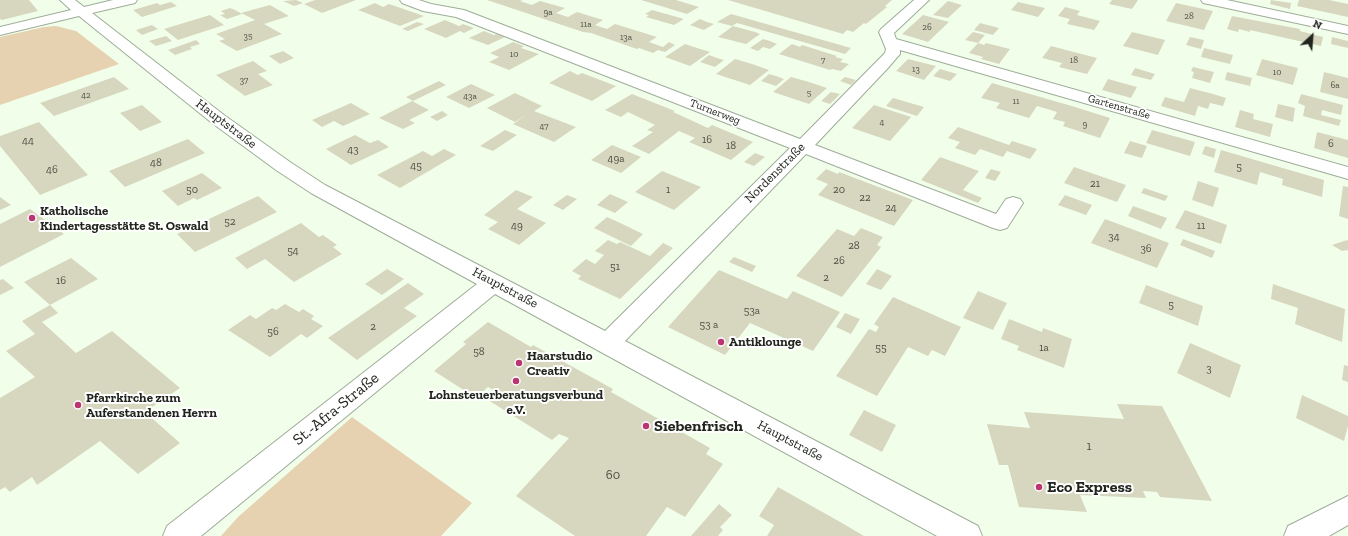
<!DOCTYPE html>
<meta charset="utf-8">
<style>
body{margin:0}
#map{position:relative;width:1348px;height:536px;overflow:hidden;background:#f1ffea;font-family:"Zilla Slab",serif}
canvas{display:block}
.north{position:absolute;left:1292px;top:16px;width:40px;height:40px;-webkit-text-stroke:3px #fff;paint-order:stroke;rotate:26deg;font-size:11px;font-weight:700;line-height:16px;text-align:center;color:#20251d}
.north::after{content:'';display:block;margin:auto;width:14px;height:18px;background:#20251d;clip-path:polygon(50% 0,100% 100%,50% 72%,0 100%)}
</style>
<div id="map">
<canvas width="1348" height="536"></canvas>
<div class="north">N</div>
</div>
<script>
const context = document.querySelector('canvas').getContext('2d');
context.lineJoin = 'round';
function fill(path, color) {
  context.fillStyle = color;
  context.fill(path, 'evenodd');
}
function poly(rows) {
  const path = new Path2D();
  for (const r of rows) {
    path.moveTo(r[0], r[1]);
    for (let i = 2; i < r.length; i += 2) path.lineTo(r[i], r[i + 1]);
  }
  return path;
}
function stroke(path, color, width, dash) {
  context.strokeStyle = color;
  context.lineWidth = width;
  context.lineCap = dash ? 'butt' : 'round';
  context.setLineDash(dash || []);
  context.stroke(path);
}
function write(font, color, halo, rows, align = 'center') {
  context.font = font + ' "Zilla Slab",serif';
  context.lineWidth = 4;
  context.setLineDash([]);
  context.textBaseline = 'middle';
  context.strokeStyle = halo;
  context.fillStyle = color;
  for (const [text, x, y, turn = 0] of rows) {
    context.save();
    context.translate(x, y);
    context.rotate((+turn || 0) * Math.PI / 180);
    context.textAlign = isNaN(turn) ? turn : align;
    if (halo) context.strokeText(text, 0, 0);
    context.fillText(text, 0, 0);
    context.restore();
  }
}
const green = poly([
 [56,26,76,31,119,64,0,105,0,37,44,27],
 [352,417,472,503,441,536,221,536,238,517]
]);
const building = poly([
 [0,0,29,0,38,11,2,20,0,19],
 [296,0,303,3,294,6,283,1],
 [315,0,356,0,322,13,304,4],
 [487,0,523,0,520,1,532,5,540,1,565,8,556,13,568,17,577,12,603,20,595,25,607,29,615,24,657,37,649,42,663,47,669,42,675,45,665,52,658,50,653,53,639,48,637,49,591,33,583,32],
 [641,0,676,0,699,7,687,14],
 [728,0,892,0,885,6,887,7,866,24,864,23,853,32,847,30,843,34],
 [1112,0,1138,0,1132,9,1109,4],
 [1271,0,1291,3,1290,9,1270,4],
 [1299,0,1329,0,1348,4,1348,17,1297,6],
 [948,1,962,5,948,18,933,15],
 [171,2,177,6,142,17,133,10,157,3,160,5],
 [1018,2,1045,8,1038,17,1011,10],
 [375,3,383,7,389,4,424,16,400,26,358,10],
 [1176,3,1213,11,1204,30,1166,21],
 [270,5,289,16,264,24,282,34,237,51,219,41,225,39,216,34,255,20,241,13],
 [1065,7,1080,11,1077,15,1100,21,1094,30,1067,24,1070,19,1058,16],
 [230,8,235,10,242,14,227,19,220,15,225,14,221,11],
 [652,10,684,19,674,25,646,17,649,15,645,14],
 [731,14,851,48,845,54,737,23,732,26,717,22],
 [210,15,224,25,178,40,164,29],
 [923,15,949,22,928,42,902,34],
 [1232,16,1300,29,1300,31,1323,37,1321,46,1250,30,1250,32,1239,29,1238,32,1227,29],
 [700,19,707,22,714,24,704,30,690,25],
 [445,20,459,26,463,24,474,28,464,33,460,31,446,38,424,29],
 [417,22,424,24,408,31,402,29],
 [980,23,999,28,993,35,974,30],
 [152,25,158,29,142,35,136,30],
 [733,26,755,32,760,34,746,44,718,37],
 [484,31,494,35,496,34,505,37,488,45,469,38],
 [973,32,985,35,978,43,984,45,986,43,1010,49,999,64,981,59,983,57,969,53,978,43,965,40],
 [1132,32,1165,40,1158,55,1123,46],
 [166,36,172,41,156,46,149,41],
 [1190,37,1204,40,1201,49,1186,45],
 [1332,37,1348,41,1348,48,1331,44],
 [763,39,770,41,777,44,770,49,763,47,758,51,750,48],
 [196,40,200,44,190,47,192,49,175,55,168,50],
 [513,42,524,46,521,48,539,54,509,70,489,62,499,57,490,53],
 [685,44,697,48,710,52,690,66,665,57],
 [792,44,800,47,802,45,837,56,835,57,843,59,840,62,849,64,841,71,832,69,830,70,779,54],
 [1051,46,1097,58,1087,74,1059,67,1062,63,1042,58],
 [1204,48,1233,55,1230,64,1201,57],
 [283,51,294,58,280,64,269,56],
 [709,55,717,58,724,60,715,67,700,62],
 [735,59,752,64,769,70,750,85,716,74],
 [908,59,936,66,924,80,896,71],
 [1262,59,1298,68,1293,85,1256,75],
 [253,61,267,71,258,74,273,85,245,96,216,75],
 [1193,67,1214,72,1210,83,1192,78,1194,72,1191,71],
 [1135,68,1155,74,1151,80,1131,75],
 [940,69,957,74,950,81,933,76],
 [570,71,578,75,582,73,616,86,592,101,549,83],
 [1227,72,1252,78,1250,86,1225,80],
 [1324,72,1348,78,1348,99,1320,92],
 [769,74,776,76,784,79,776,86,761,81],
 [114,77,129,89,54,116,40,103],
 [791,77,809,82,827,88,809,104,773,92],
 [845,77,856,80,851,85,840,81],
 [1108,79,1137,87,1131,98,1102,90],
 [439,81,446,85,413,101,406,97],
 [992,83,1075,107,1110,118,1100,138,1063,126,1065,122,1053,119,1057,112,1037,106,1029,118,996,108,1000,103,981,98],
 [471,84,495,95,469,108,446,97],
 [1190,88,1213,94,1226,98,1223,106,1210,103,1208,109,1198,106,1195,116,1161,106,1165,97,1184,102],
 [831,92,840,94,830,104,821,101],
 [515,93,542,106,534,111,576,127,554,142,513,124,528,114,515,122,487,108],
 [632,94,675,111,673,112,708,128,712,125,753,142,731,160,689,142,695,138,679,131,649,154,632,146,653,132,647,130,655,125,628,112,621,117,605,110],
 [1301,94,1343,105,1341,115,1322,110,1321,115,1341,120,1339,126,1303,116,1305,106,1298,103],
 [893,98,924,107,917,116,886,106],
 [412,101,429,110,409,120,415,123,403,129,379,118],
 [351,103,370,114,343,126,334,121,322,127,312,120],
 [1278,104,1295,108,1293,122,1275,117],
 [142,105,162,122,140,131,120,113],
 [874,105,911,117,890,141,852,128],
 [1240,110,1254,114,1253,119,1273,124,1270,137,1235,127],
 [442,111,448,115,437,121,430,117],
 [39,122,88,175,40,195,0,146,0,136],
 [958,127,1009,145,1012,141,1037,149,1030,159,1007,151,1003,157,980,149,975,155,955,148,960,142,948,138],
 [505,130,517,135,493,151,480,146],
 [1152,130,1195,142,1190,156,1146,143],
 [1317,132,1348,140,1348,158,1314,148],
 [355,135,370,143,378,140,389,147,351,165,326,149],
 [188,139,205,153,125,187,109,171],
 [1130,141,1147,146,1142,158,1124,153],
 [612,145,641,157,621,173,591,160],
 [1205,146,1216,149,1214,158,1202,154],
 [444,149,456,155,400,188,377,175,423,151,432,156],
 [1221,150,1324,180,1322,197,1282,185,1283,179,1260,172,1257,185,1214,172],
 [755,153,765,157,754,166,744,162],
 [940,157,979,171,963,190,982,198,978,203,921,180],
 [1074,167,1126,185,1117,202,1064,183],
 [826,169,838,174,839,172,913,200,894,226,818,195,828,184,816,179],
 [991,169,1001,172,995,181,985,178],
 [662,171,701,187,674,210,635,192],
 [202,173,222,188,197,200,194,198,178,206,162,191],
 [1198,181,1219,188,1213,207,1192,200],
 [1343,186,1348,187,1348,219,1339,216],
 [1144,188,1168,196,1165,201,1141,193],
 [516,190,533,197,517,209,546,223,519,245,488,229,498,222,484,215],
 [610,194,628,202,615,213,597,205],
 [567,195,577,199,563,210,553,205],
 [1065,195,1092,205,1086,215,1058,205],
 [258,196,277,212,195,252,177,234],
 [0,197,11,205,0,210],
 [1133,206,1167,218,1161,229,1128,216],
 [30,209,64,234,0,267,0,224],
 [1185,210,1227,225,1221,244,1175,228],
 [607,217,616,221,643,234,631,246,594,228],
 [1105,219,1169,243,1157,268,1091,243],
 [301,223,319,237,323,235,337,245,333,247,342,254,294,282,265,259,247,269,235,258],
 [861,228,883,237,877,245,881,247,842,297,796,276,837,229,854,236],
 [1183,239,1215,251,1212,258,1180,245],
 [608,240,617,244,620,242,650,256,663,243,673,248,620,299,578,279,581,276,572,271,586,259,595,264,604,255,595,251],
 [1347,240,1348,241,1348,250,1342,251,1332,245],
 [734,257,756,266,752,272,729,262],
 [71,258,98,279,50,305,24,282],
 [387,269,404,279,382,295,365,284],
 [877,269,892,276,881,290,866,284],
 [719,270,787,299,793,291,840,312,813,351,750,323,725,355,668,327],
 [3,279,14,288,0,295,0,280],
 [408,283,424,294,404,308,417,316,357,360,328,338],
 [1273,284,1345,309,1342,342,1295,324,1298,308,1271,299],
 [1146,285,1203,306,1198,326,1139,303],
 [978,291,1007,303,993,330,963,318],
 [893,297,961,327,945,356,932,350,928,356,908,347,877,396,836,376,869,329,876,332,879,327,874,324],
 [285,304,299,312,303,309,314,316,311,319,323,326,307,338,301,334,270,357,228,330,250,315,256,319,272,308,276,310],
 [50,305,58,313,42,322,76,353,112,331,180,388,145,412,180,443,138,474,100,441,37,485,32,477,10,492,5,487,0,490,0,398,35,377,6,351,35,334,22,321],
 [845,313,860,319,851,334,836,327],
 [1009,319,1042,332,1043,328,1072,339,1064,368,1017,350,1019,346,1001,339],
 [488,322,531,347,533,345,613,389,611,392,710,448,706,454,723,464,685,517,667,507,646,536,575,536,516,496,569,438,559,434,552,440,488,400,497,392,488,387,476,398,434,371,466,344,463,342],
 [1190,343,1241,365,1230,398,1177,373],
 [1344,365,1348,366,1348,382,1342,380],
 [1302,395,1348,416,1348,426,1344,441,1296,418],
 [1117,404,1162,406,1212,501,1160,497,1157,492,1143,491,1146,498,1080,495,1087,512,1019,507,1008,465,999,465,987,424,1030,428,1024,412,1124,419],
 [864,410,896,425,882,452,849,435],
 [778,487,842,523,864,536,767,536,774,525,759,516],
 [719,504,732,515,720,527,723,530,718,536,691,536]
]);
const minor = poly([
 [60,0,75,0,84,7,113,0,137,0,135,3,92,13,224,115,290,162,325,185,605,331,790,148,456,17,423,11,402,3,400,0,419,0,431,4,464,10,800,139,885,53,886,49,879,32,881,29,914,0,929,0,894,33,896,39,1348,167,1348,179,900,50,900,54,887,69,815,145,996,214,1006,199,1013,197,1020,199,1023,203,1007,228,1000,230,993,228,806,154,625,341,978,526,982,536,937,536,495,294,201,536,163,536,167,526,477,284,311,193,276,170,212,123,79,16,0,35,0,27,71,10,60,0],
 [1201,0,1227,0,1348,26,1348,34,1208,4,1203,3,1201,0],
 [1348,496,1348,525,1329,536,1284,536,1288,526,1348,496]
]);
const markers = [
 [32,218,4,"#bc3472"],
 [721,342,4,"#bc3472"],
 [519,363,4,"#bc3472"],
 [516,381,4,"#bc3472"],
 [78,405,4,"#bc3472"],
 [646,426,4,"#bc3472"],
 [1039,487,4,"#bc3472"]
];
const farNumbernames = [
 ["9a",548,12],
 ["28",1189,16],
 ["11a",586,24],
 ["26",927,27],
 ["35",248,36],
 ["13a",626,37],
 ["10",514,54],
 ["7",823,60],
 ["18",1074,60],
 ["13",916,69],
 ["10",1277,72],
 ["37",244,80],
 ["6a",1335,85],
 ["5",809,93],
 ["42",86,95],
 ["43a",470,96],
 ["11",1016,101],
 ["4",882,122],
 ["9",1085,124],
 ["47",544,126]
];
const farStreetnames = [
 ["Gartenstraße",1119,107,16],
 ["Turnerweg",715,112,21]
];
const numberNames = [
 ["16",707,140],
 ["44",28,141],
 ["6",1331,144],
 ["18",731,146],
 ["43",353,150],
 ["49a",616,159],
 ["48",156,163],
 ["45",416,166],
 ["5",1239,167],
 ["46",52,170],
 ["21",1095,184],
 ["50",192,190],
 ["1",668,190],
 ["20",839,190],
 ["22",865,198],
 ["24",891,208],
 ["52",230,222],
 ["49",517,226],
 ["11",1201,226],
 ["34",1114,237],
 ["28",854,246],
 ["36",1146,249],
 ["54",293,251],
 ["26",839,261],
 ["51",615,267],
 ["2",826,278],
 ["16",61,281],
 ["5",1171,305],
 ["53a",752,311],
 ["53 a",709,325],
 ["2",373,327],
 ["56",273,332],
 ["55",881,348],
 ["1a",1044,348],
 ["58",479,352],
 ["3",1209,369]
];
const streetNames = [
 ["Hauptstraße",226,124,37],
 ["Nordenstraße",775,173,-45],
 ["Hauptstraße",505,288,28],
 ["Hauptstraße",790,441,28]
];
const poiNames = [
 ["Katholische",40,211],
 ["Kindertagesstätte St. Oswald",40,226],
 ["Antiklounge",729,342],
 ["Haarstudio",527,356],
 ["Creativ",527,371],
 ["Lohnsteuerberatungsverbund",516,395,"center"],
 ["e.V.",516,410,"center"],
 ["Pfarrkirche zum",86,398],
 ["Auferstandenen Herrn",86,413]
];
const nearNumbernames = [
 ["1",1089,446],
 ["60",613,475]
];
const nearStreetnames = [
 ["St.-Afra-Straße",336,409,-39]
];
const nearPoinames = [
 ["Siebenfrisch",654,426],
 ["Eco Express",1047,487]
];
fill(green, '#e6d2b1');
fill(building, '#d7d7bf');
stroke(minor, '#9fac99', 2);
fill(minor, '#fff');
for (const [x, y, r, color] of markers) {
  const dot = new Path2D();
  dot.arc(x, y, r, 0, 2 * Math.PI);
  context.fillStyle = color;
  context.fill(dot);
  stroke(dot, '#fff', 1.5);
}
write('9px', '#4e5246', null, farNumbernames);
write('11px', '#20251d', '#fff', farStreetnames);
write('11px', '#4e5246', null, numberNames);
write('13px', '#20251d', '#fff', streetNames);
write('bold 13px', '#20251d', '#fff', poiNames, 'left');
write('13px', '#4e5246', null, nearNumbernames);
write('16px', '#20251d', '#fff', nearStreetnames);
write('bold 16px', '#20251d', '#fff', nearPoinames, 'left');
</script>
